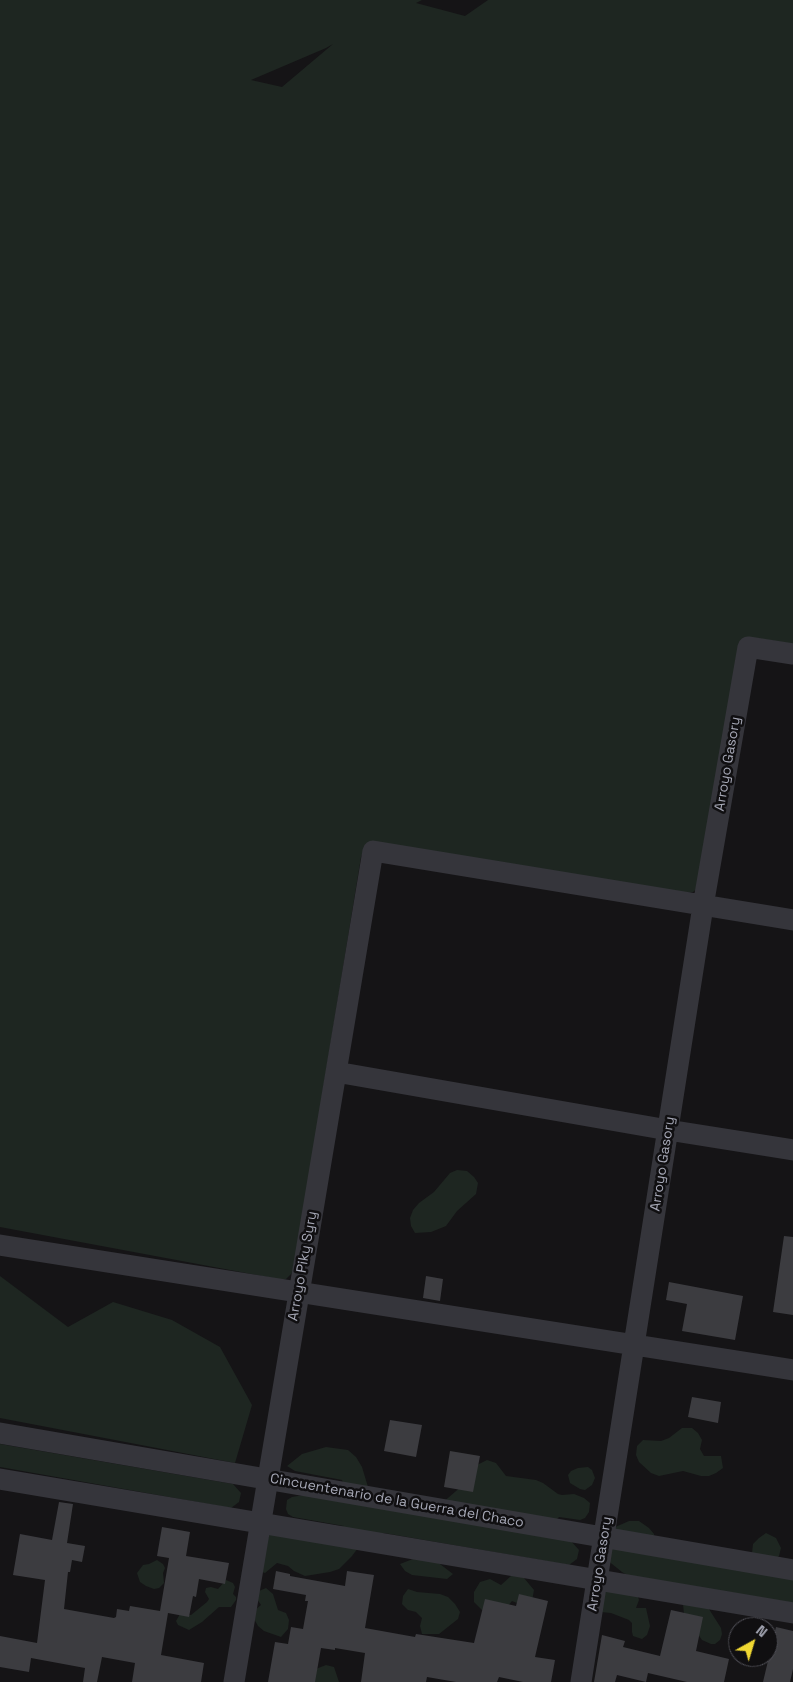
<!DOCTYPE html>
<style>
body{margin:0}
#map{position:relative;width:793px;height:1682px;overflow:hidden;background:#151416;font-family:"Space Grotesk",sans-serif}
canvas{display:block}
.north{position:absolute;left:728px;top:1617px;width:50px;height:50px;box-sizing:border-box;background:#100f11;border:1px solid #4c4c53;border-radius:50%;rotate:39deg;font-size:14px;font-weight:700;line-height:20px;text-align:center;color:#a6a8b6}
.north::after{content:'';display:block;margin:auto;width:18px;height:22px;background:#f0d832;clip-path:polygon(50% 0,100% 100%,50% 72%,0 100%)}
</style>
<div id="map">
<canvas width="793" height="1682"></canvas>
<div class="north">N</div>
</div>
<script>
const context = document.querySelector('canvas').getContext('2d');
context.lineJoin = 'round';
function fill(path, color) {
  context.fillStyle = color;
  context.fill(path, 'evenodd');
}
function poly(rows) {
  const path = new Path2D();
  for (const r of rows) {
    path.moveTo(r[0], r[1]);
    for (let i = 2; i < r.length; i += 2) path.lineTo(r[i], r[i + 1]);
  }
  return path;
}
function stroke(path, color, width, dash) {
  context.strokeStyle = color;
  context.lineWidth = width;
  context.lineCap = dash ? 'butt' : 'round';
  context.setLineDash(dash || []);
  context.stroke(path);
}
function write(font, color, halo, rows, align = 'center') {
  context.font = font + ' "Space Grotesk",sans-serif';
  context.lineWidth = 5;
  context.setLineDash([]);
  context.textBaseline = 'middle';
  context.strokeStyle = halo;
  context.fillStyle = color;
  for (const [text, x, y, turn = 0] of rows) {
    context.save();
    context.translate(x, y);
    context.rotate((+turn || 0) * Math.PI / 180);
    context.textAlign = isNaN(turn) ? turn : align;
    if (halo) context.strokeText(text, 0, 0);
    context.fillText(text, 0, 0);
    context.restore();
  }
}
const green = poly([
 [0,0,422,0,416,3,465,16,488,0,793,0,793,644,756,638,697,889,693,892,688,893,365,848,361,857,294,1268,291,1274,286,1279,278,1279,0,1227],
 [333,44,282,87,251,80,326,48],
 [457,1170,467,1171,474,1177,478,1183,476,1194,457,1211,446,1226,431,1232,415,1233,411,1226,410,1218,413,1210,419,1203,434,1192,450,1173],
 [0,1276,68,1327,113,1302,172,1320,220,1347,252,1405,235,1463,0,1418],
 [682,1428,692,1428,698,1433,702,1440,700,1449,704,1456,721,1456,723,1468,716,1473,709,1476,701,1476,683,1471,659,1476,651,1473,639,1462,636,1455,637,1446,643,1440,661,1441,669,1438],
 [0,1444,233,1484,241,1493,239,1502,231,1508,0,1467],
 [326,1447,348,1450,356,1457,362,1467,368,1487,441,1504,463,1485,475,1466,487,1460,496,1463,506,1476,536,1480,543,1483,558,1494,562,1495,574,1494,584,1498,590,1503,589,1512,585,1518,580,1520,559,1517,554,1522,579,1550,577,1559,569,1565,384,1533,367,1536,352,1556,339,1569,330,1572,305,1576,294,1571,288,1566,277,1563,265,1573,256,1570,270,1533,344,1526,293,1517,288,1514,286,1509,287,1500,292,1497,345,1488,342,1480,295,1471,287,1466,302,1454],
 [588,1467,592,1470,595,1478,592,1485,585,1490,580,1489,570,1483,568,1475,571,1471,578,1468],
 [629,1521,639,1521,649,1528,654,1534,655,1543,793,1580,793,1603,627,1575,622,1572,602,1556,613,1528],
 [766,1533,776,1538,781,1548,779,1556,773,1561,752,1553,753,1544,759,1538],
 [418,1557,436,1561,453,1574,447,1579,412,1575,405,1571,400,1564],
 [157,1560,163,1564,165,1568,163,1573,164,1583,159,1588,154,1589,146,1586,140,1582,137,1573,143,1565,149,1564],
 [517,1575,524,1578,534,1590,532,1601,522,1605,512,1601,508,1606,488,1611,482,1610,474,1602,474,1592,480,1582,490,1579,501,1585,511,1576],
 [226,1580,233,1583,235,1587,233,1594,236,1597,236,1600,231,1607,219,1607,202,1622,189,1630,178,1625,176,1621,180,1614,191,1615,207,1602,209,1599,205,1592,206,1588,211,1587,218,1589],
 [266,1588,273,1594,278,1610,286,1613,289,1620,288,1629,281,1637,264,1631,258,1626,253,1617,255,1610,261,1605,257,1599,259,1591],
 [408,1589,417,1592,440,1594,448,1597,455,1604,460,1612,458,1619,439,1634,422,1634,420,1626,422,1618,416,1612,408,1610,402,1604,403,1596],
 [615,1589,638,1597,639,1600,636,1608,646,1608,650,1626,647,1635,642,1639,633,1636,632,1632,632,1623,629,1620,611,1613,601,1612,597,1595],
 [683,1604,707,1606,721,1628,722,1634,720,1640,715,1644,711,1644,702,1640,684,1614],
 [326,1665,334,1667,339,1682,299,1682,308,1672]
]);
const building = poly([
 [784,1236,793,1237,793,1315,773,1312],
 [426,1276,443,1279,440,1301,423,1298],
 [669,1282,743,1296,735,1340,682,1331,687,1304,666,1300],
 [692,1397,721,1402,718,1423,688,1417],
 [390,1420,422,1425,416,1457,384,1451],
 [450,1451,480,1456,473,1492,444,1487],
 [59,1502,73,1504,67,1543,85,1546,82,1562,72,1560,70,1572,68,1572,64,1609,114,1618,116,1617,117,1609,129,1611,130,1606,160,1611,169,1558,157,1556,162,1527,190,1532,186,1556,229,1563,225,1584,199,1579,196,1597,193,1596,189,1617,168,1613,161,1655,204,1663,201,1682,132,1682,135,1663,102,1657,97,1682,83,1682,85,1668,31,1658,29,1672,0,1667,0,1636,37,1643,45,1580,13,1575,20,1534,52,1540],
 [276,1571,290,1574,290,1576,345,1586,347,1571,374,1575,365,1628,415,1637,416,1634,474,1643,485,1599,516,1606,519,1594,548,1601,535,1657,555,1660,551,1682,523,1682,499,1677,497,1682,456,1682,427,1677,426,1682,361,1682,365,1653,335,1648,335,1650,321,1648,315,1682,268,1682,275,1642,288,1644,291,1627,303,1629,308,1601,305,1601,306,1595,273,1589],
 [671,1610,703,1617,696,1651,729,1659,724,1682,687,1682,648,1673,646,1682,617,1675,615,1682,594,1682,602,1635,625,1641,623,1647,660,1656],
 [776,1627,793,1631,793,1669,790,1682,763,1682]
]);
const minor = poly([
 [336,1072,668,1130,793,1150],
 [0,1245,793,1370],
 [0,1433,793,1570],
 [0,1479,793,1613],
 [234,1682,373,851,793,920],
 [581,1682,703,906,748,647,793,654]
]);
const streetNames = [
 ["Arroyo Gasory",728,764,-80],
 ["Arroyo Gasory",663,1164,-81],
 ["Arroyo Piky Syry",303,1266,-80],
 ["Cincuentenario de la Guerra del Chaco",397,1501,10],
 ["Arroyo Gasory",600,1564,-81]
];
fill(green, '#1e2621');
fill(building, '#3c3c40');
stroke(minor, '#35353b', 21);
write('14px', '#a6a8b6', '#100f11', streetNames);
</script>
